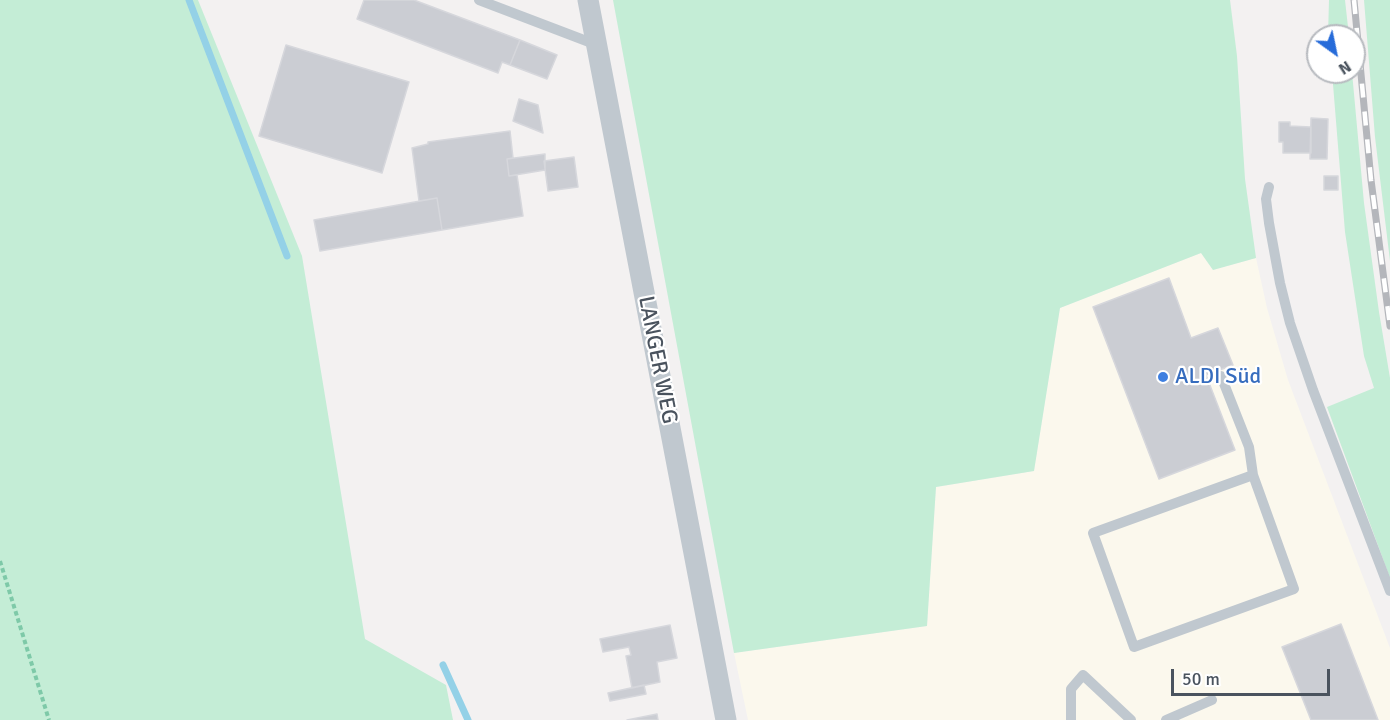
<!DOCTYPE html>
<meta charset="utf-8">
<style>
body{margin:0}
#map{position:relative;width:1390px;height:720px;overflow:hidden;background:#f3f1f1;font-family:Signika,sans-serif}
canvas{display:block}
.north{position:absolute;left:1306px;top:24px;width:60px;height:60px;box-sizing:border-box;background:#fff;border:2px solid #b7babf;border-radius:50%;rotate:147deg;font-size:16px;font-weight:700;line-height:24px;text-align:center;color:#4a535e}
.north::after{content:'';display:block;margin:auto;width:21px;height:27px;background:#266bd9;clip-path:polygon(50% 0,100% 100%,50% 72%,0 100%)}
.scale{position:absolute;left:1171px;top:669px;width:159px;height:27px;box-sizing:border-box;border:3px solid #4a535e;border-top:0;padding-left:8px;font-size:18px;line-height:21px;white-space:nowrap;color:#4a535e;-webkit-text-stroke:4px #fff;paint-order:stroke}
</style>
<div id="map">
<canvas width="1390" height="720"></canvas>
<div class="north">N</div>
<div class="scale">50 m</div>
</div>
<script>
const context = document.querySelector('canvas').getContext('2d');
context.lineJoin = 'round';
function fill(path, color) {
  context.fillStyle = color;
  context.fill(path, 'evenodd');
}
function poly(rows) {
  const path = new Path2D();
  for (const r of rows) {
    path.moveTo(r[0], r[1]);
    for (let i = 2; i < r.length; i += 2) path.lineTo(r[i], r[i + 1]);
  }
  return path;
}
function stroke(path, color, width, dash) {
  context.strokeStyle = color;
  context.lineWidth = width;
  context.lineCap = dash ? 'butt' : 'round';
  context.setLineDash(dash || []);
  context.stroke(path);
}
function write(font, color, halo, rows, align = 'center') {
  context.font = font + ' Signika,sans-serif';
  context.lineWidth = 4.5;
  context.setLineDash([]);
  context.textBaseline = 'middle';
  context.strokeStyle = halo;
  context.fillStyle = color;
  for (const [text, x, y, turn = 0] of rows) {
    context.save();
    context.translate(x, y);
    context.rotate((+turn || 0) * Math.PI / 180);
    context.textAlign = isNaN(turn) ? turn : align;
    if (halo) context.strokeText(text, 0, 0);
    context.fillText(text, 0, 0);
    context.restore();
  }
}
const commercial = poly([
 [1201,253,1213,270,1256,258,1267,308,1288,380,1390,648,1390,720,748,720,734,653,927,626,936,487,1034,471,1060,308]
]);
const green = poly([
 [0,0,198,0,302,256,365,639,446,685,453,720,0,720],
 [613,0,1230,0,1237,56,1245,179,1256,258,1213,270,1201,253,1060,308,1034,471,936,487,927,626,734,653],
 [1329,0,1345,0,1349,36,1328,36],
 [1364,0,1390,0,1390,261,1375,137],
 [1332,72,1352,72,1364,203,1379,312,1390,378,1390,578,1327,407,1374,388,1364,356,1345,232]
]);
const stream = poly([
 [189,0,287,256],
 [443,665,468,720]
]);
const building = poly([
 [364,0,414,0,520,40,510,65,502,62,498,73,357,19,364,0],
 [520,40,557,55,547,79,510,65,520,40],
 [286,45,409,82,382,173,259,136,286,45],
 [519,99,538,105,543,133,513,121,519,99],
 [1311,118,1328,119,1327,159,1310,159,1311,118],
 [1279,122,1290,122,1290,126,1311,127,1311,153,1283,153,1283,142,1279,142,1279,122],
 [510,131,513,158,507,159,509,176,517,175,523,216,442,230,437,198,419,201,412,148,428,144,428,142,510,131],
 [545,154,545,170,509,176,507,159,545,154],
 [574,157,578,187,548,191,544,161,574,157],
 [1324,176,1338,176,1338,190,1324,190,1324,176],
 [437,198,442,230,320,251,314,220,437,198],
 [1169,278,1191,338,1218,328,1233,365,1206,375,1235,450,1159,479,1093,307,1169,278],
 [1341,624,1378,720,1311,720,1282,647,1341,624],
 [670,625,677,658,657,662,660,682,632,688,626,656,631,655,629,647,603,652,600,639,670,625],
 [644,685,646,694,610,701,608,693,644,685],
 [657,714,658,720,627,720,657,714]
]);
const path = poly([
 [0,561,49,720]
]);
const service = poly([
 [479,0,597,45],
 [1269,187,1266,199,1269,223,1280,283,1290,323,1313,390,1390,591],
 [1221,376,1249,447,1253,475],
 [1253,475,1294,589,1134,647,1093,533,1253,475],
 [1071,720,1071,689,1083,675,1131,720],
 [1166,720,1212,700]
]);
const minor = poly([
 [588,0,726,720]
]);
const rail = poly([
 [1354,0,1371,180,1390,326]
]);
const markers = [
 [1163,377,6,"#3f7fe0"]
];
const streetNames = [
 ["LANGER WEG",657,360,79]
];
const shopNames = [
 ["ALDI Süd",1175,377]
];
fill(commercial, '#fbf8ed');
fill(green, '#c4edd6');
stroke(stream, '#94d1e7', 7);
fill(building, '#cbcdd3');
stroke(building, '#d6d7dc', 1.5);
stroke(path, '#7ec9a8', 4, [4.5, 3]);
stroke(service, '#c0c8cf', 10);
stroke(minor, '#c0c8cf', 21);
stroke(rail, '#b4b6bb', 7);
stroke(rail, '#fff', 4.5, [14]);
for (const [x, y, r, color] of markers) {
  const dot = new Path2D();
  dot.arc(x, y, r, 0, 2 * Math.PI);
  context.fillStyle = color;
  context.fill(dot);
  stroke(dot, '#fff', 2);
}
write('22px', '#4a535e', '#fff', streetNames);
write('22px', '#366cbe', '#fff', shopNames, 'left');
</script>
